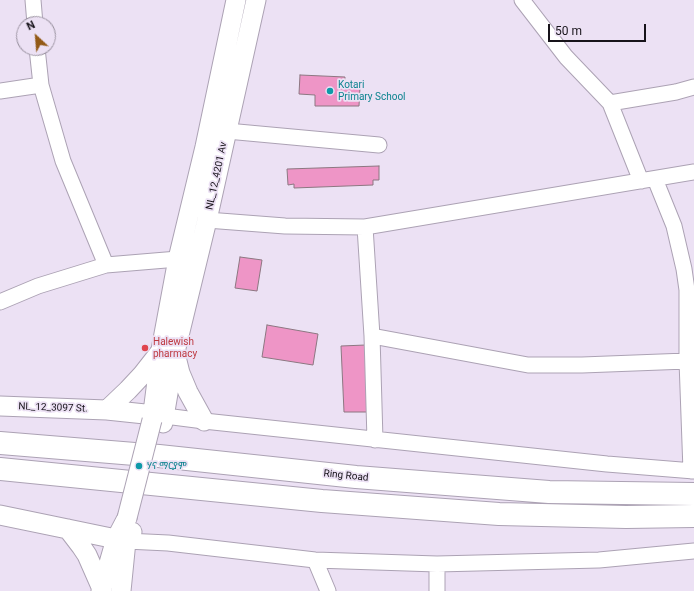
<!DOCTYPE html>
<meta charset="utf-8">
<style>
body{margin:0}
#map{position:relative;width:694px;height:591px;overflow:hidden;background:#ece1f4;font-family:Roboto,sans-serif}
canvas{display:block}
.north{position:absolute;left:16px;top:16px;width:40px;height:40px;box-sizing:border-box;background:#ece1f4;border:1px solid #978f9d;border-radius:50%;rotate:334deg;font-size:11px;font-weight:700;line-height:16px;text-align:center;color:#17131a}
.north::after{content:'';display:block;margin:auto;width:14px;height:18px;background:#935a16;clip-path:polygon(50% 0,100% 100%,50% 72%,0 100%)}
.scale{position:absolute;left:548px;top:24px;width:98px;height:18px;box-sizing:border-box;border:2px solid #17131a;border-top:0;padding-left:5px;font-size:12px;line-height:14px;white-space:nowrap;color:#17131a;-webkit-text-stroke:3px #ece1f4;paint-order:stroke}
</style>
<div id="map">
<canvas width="694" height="591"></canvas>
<div class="north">N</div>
<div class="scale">50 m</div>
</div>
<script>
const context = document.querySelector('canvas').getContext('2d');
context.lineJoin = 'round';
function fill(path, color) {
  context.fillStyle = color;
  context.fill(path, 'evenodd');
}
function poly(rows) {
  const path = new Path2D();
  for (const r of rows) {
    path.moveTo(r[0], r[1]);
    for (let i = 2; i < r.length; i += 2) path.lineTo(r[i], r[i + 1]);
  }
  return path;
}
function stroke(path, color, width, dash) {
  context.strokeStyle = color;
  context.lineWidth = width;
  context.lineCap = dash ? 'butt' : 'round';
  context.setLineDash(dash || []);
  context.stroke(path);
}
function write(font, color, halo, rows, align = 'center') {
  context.font = font + ' Roboto,"Noto Sans Ethiopic",sans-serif';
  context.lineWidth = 3.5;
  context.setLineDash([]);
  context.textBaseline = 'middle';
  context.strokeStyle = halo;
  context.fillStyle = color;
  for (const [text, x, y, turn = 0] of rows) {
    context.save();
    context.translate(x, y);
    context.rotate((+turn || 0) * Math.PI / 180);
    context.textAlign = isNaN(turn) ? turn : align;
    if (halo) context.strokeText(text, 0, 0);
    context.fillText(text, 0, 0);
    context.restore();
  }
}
const building = poly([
 [300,75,345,77,344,87,360,87,359,106,315,106,315,95,299,94,300,75],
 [379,166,379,180,373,180,373,185,294,188,294,184,288,185,287,169,379,166],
 [240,257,262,260,257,291,235,288,240,257],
 [267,325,318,334,313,365,262,357,267,325],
 [366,345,368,412,344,412,341,346,366,345]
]);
const minor = poly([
 [33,0,35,24],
 [522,0,566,57,610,103,676,92,694,87],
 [37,48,41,85,63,161,106,265],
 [0,91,41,85],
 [610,103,641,181],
 [227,131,379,145],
 [655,179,674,226,684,269,687,290,687,361,691,471],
 [207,220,285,226,365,227,694,172],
 [365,227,372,336,375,440],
 [0,302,38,286,106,265,178,259],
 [372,336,528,365,582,365,687,361],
 [165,416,204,421,607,464,694,471],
 [117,539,126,541,168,543,315,560,437,564,599,560,694,551],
 [315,560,328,591],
 [437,564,437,591]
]);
const major = poly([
 [176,357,180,373,188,392,204,421],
 [0,406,107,410,164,416],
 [107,410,128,390,142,375,160,352],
 [152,420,161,350,178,259,205,147,236,0],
 [163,423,175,352,207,220,256,0],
 [0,515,116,539],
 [68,529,81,546,87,555,102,589],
 [101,591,116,539,127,518],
 [121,591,126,541,132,532]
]);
const highway = poly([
 [0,443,159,456,356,477,549,492,694,494],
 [0,469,322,501,499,514,626,517,694,516]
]);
const majorBridge = poly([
 [127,518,152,420]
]);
const markers = [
 [330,91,4,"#0f9aa8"],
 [145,348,4,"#e0444e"],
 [139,466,4,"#0f9aa8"]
];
const cultureNames = [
 ["Kotari",338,85],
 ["Primary School",338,97],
 ["ሃና ማርያም",147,466]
];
const streetNames = [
 ["NL_12_4201 Av",217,176,-78],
 ["NL_12_3097 St.",53,408,2],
 ["Ring Road",346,476,6]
];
const healthNames = [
 ["Halewish",153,342],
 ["pharmacy",153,354]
];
fill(building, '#ee95c6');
stroke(building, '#8c7781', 1);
stroke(minor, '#aca2b4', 17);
stroke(major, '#aca2b4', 21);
stroke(highway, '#aca2b4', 24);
stroke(minor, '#fff', 15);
stroke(major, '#fff', 19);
stroke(highway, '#fff', 22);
stroke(majorBridge, '#aca2b4', 21, []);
stroke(majorBridge, '#fff', 19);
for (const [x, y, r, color] of markers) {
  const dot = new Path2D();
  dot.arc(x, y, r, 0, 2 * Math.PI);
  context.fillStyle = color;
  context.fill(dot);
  stroke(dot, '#ece1f4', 1.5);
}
write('10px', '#0d838f', '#ece1f4', cultureNames, 'left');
write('10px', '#17131a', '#ece1f4', streetNames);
write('10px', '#be3a42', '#ece1f4', healthNames, 'left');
</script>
